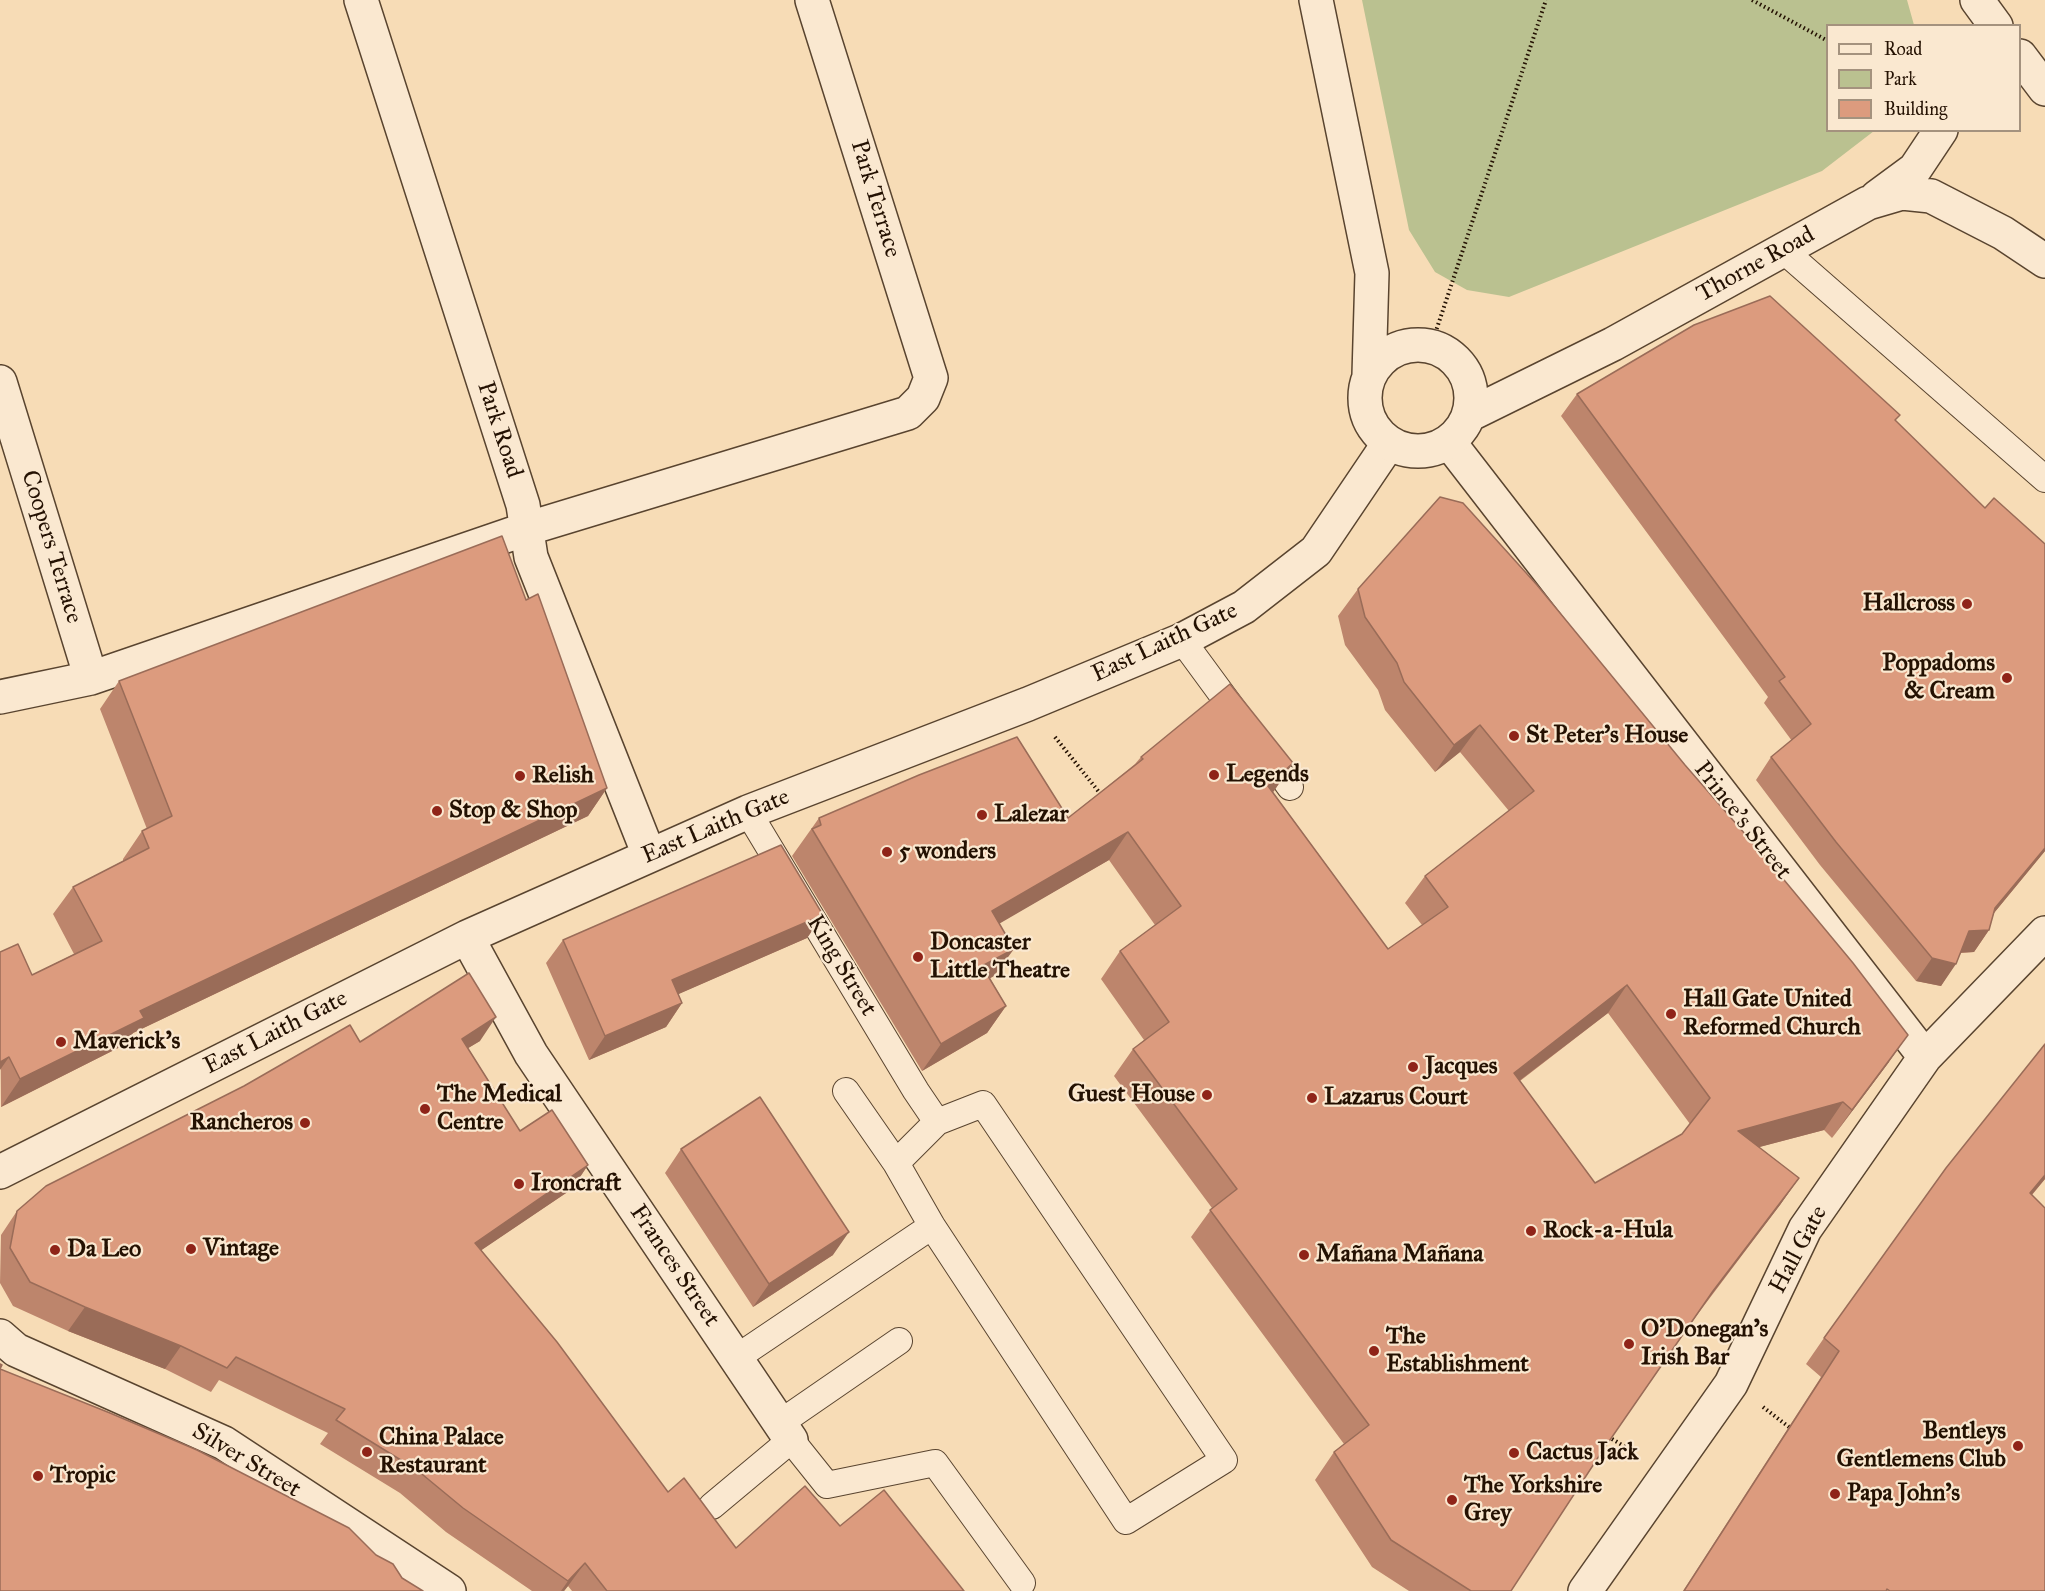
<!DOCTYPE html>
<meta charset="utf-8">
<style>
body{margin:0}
#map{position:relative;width:2045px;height:1591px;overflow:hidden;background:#f7dcb6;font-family:"IM FELL Great Primer",serif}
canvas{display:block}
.legend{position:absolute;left:1826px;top:24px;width:195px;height:108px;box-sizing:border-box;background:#fae8d0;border:2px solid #a4927e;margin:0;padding:8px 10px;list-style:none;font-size:18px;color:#241102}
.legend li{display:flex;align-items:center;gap:12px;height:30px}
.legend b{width:30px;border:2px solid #a4927e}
</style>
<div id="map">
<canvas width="2045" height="1591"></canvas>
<ul class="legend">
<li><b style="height:8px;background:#fae8d0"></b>Road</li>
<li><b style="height:16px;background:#bac190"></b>Park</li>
<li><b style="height:16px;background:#dc9b7e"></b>Building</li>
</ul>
</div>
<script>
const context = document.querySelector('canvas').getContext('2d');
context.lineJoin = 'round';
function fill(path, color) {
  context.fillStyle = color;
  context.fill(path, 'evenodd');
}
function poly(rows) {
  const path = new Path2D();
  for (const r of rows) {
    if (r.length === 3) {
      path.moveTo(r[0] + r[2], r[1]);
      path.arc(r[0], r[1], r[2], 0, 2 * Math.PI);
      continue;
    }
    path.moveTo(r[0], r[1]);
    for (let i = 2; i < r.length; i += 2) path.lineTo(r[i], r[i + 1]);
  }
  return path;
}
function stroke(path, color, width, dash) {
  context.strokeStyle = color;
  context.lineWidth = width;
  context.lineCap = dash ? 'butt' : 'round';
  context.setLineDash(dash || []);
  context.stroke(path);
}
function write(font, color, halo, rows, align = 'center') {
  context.font = font + ' "IM FELL Great Primer",serif';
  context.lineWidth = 4.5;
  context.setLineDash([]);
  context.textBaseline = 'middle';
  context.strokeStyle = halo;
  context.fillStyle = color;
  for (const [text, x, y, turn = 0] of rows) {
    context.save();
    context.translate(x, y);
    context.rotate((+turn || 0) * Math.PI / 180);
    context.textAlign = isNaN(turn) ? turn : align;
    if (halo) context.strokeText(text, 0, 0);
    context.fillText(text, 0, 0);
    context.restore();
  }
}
const green = poly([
 [1362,0,1907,0,1914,25,1828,26,1828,130,1874,131,1822,171,1509,297,1467,290,1435,272,1409,230]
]);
const path = poly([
 [1752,0,1828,41],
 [1431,346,1546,0],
 [1055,737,1103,797],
 [1763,1407,1789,1427],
 [1612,1439,1632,1451]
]);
const service = poly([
 [1783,250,2045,479],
 [1182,640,1240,719],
 [1264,751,1290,787],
 [748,812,916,1091,937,1122,983,1104,1224,1460,1126,1521,932,1226,896,1163,846,1091],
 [896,1163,937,1122],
 [736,1358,932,1226],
 [780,1423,899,1341],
 [712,1506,791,1440,827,1485,935,1463,1022,1583]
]);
const pedestrian = poly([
 [0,1336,16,1350,224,1443,449,1591]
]);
const minor = poly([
 [361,0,523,505,531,557,649,855],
 [0,382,91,678],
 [1449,442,1925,1057],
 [0,697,91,678,526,529,908,413,923,398,931,378,812,0],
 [467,937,531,1054,791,1440],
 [0,1172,467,937,748,812,1028,704,1182,640,1244,607,1316,551,1389,443],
 [1585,1591,1731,1384,1805,1229,1925,1057,2045,933]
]);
const tertiary = poly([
 [1316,0,1372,273,1369,375],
 [1977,0,1996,26],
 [2020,56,2045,89],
 [1877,197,1915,169,1941,130],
 [1418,398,53],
 [1469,415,1613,344,1868,203,1902,193,1931,196,2003,233,2045,261]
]);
const wall = poly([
 [1577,394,1896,421,2045,851,1994,913,1989,930,1974,952,1961,953,1941,986,1916,981,1820,865,1756,780,1771,757,1792,741,1764,703,1768,697,1561,416],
 [1358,589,1889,1062,1832,1138,1824,1130,1759,1147,1799,1178,1780,1205,1697,1315,1603,1450,1511,1591,1409,1591,1372,1567,1315,1480,1334,1452,1344,1444,1191,1237,1212,1208,1114,1076,1133,1049,1144,1040,1101,979,1120,951,1155,925,1109,860,999,923,994,976,990,978,1006,1006,987,1033,922,1071,792,856,819,818,1068,818,1135,764,1141,757,1293,763,1273,792,1388,949,1422,925,1405,903,1425,876,1509,811,1460,752,1435,772,1385,710,1378,690,1345,645,1338,616],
 [1608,1013,1690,1124,1682,1134,1595,1183,1520,1081],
 [526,600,607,788,588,816,133,1033,124,1045,1,1107,0,952,32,975,74,954,53,914,73,887,123,861,123,859,142,831,147,829,100,709,119,681],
 [823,915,807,938,678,994,682,1003,666,1027,589,1060,546,963,563,940],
 [480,1041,468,1048,520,1131,588,1165,572,1189,481,1250,668,1492,736,1548,840,1526,964,1591,572,1591,568,1586,564,1591,532,1591,446,1532,400,1493,320,1444,328,1433,219,1380,211,1392,165,1369,68,1331,13,1306,0,1283,1,1235,17,1211,360,1042],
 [2045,1044,2045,1179,2032,1195,2045,1591,1683,1591,1821,1377,1806,1364,1824,1338],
 [681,1149,833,1255,753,1307,665,1173]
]);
const shadedWall = poly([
 [1480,725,1460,752,1435,772,1454,745],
 [1293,763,1274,791,1249,814,1268,786],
 [607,788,588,816,133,1033,124,1045,1,1107,20,1079,140,1011],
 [1128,832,1109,860,973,939,992,911],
 [2045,848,2045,851,1980,930,1995,908],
 [823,915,807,938,656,1004,672,980],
 [1989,930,1974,952,1953,953,1969,931],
 [1014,949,994,976,963,993,982,966],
 [1932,958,1956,964,1941,986,1916,981],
 [1627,985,1608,1013,1494,1100,1514,1073],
 [682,1003,666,1027,589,1060,605,1036],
 [1006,1006,987,1033,922,1071,941,1044],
 [496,1017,480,1041,445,1062,462,1039],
 [1908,1035,1889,1062,1832,1138,1852,1110],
 [9,1057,0,1070,0,1062],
 [1843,1102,1824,1130,1718,1158,1738,1131],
 [588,1165,572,1189,458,1266,475,1243],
 [2045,1175,2045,1179,2012,1218,2030,1193],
 [1799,1178,1780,1205,1693,1319,1713,1291],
 [849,1232,833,1255,753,1307,769,1284],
 [85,1307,181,1346,165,1369,68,1331],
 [585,1563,568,1586,564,1591,561,1591,568,1581]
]);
const building = poly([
 [1770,296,1900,415,1895,420,1985,508,1994,498,2045,544,2045,848,1995,908,1989,930,1969,931,1956,964,1932,958,1836,842,1771,757,1811,724,1779,681,1785,677,1577,394,1694,325,1770,296],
 [1440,497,1463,503,1537,585,1685,765,1765,857,1853,963,1908,1035,1852,1110,1843,1102,1738,1131,1799,1178,1713,1291,1603,1450,1511,1591,1471,1591,1391,1540,1334,1452,1369,1425,1210,1210,1237,1189,1133,1049,1169,1022,1120,951,1181,906,1128,832,992,911,1014,949,982,966,1006,1006,941,1044,812,829,821,825,819,818,919,775,1017,737,1068,818,1143,759,1141,757,1230,684,1293,763,1268,786,1388,949,1448,907,1425,876,1534,791,1480,725,1454,745,1404,682,1397,663,1365,617,1358,589,1440,497],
 [1627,985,1710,1098,1682,1134,1595,1183,1514,1073,1627,985],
 [502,536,526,600,538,594,607,788,140,1011,144,1018,20,1079,9,1057,0,1062,0,952,18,944,32,975,102,941,73,887,149,848,142,831,172,816,119,681,502,536],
 [781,845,823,915,672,980,682,1003,605,1036,563,940,781,845],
 [469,973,496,1017,462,1039,520,1131,552,1110,588,1165,475,1243,557,1342,668,1492,684,1478,736,1548,805,1486,840,1526,884,1490,964,1591,607,1591,585,1563,568,1581,463,1508,417,1470,336,1420,345,1409,236,1357,227,1368,181,1346,85,1307,30,1282,10,1248,17,1211,46,1186,244,1086,350,1025,360,1042,469,973],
 [2045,1044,2045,1175,2030,1193,2045,1208,2045,1591,1890,1591,1887,1589,1886,1591,1684,1591,1839,1351,1824,1338,1946,1168,2045,1044],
 [760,1097,849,1232,769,1284,681,1149,760,1097],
 [0,1364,2,1365,0,1369,110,1413,197,1450,349,1528,376,1555,393,1564,402,1578,423,1591,0,1591,0,1364]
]);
const markers = [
 [1967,604,6,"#8f2418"],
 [2007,678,6,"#8f2418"],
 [1514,736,6,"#8f2418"],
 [1214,775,6,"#8f2418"],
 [520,776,6,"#8f2418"],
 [437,811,6,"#8f2418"],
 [982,815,6,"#8f2418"],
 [887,852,6,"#8f2418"],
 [918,957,6,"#8f2418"],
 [1671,1014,6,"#8f2418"],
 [61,1042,6,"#8f2418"],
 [1413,1067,6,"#8f2418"],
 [1207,1095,6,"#8f2418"],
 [1312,1098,6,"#8f2418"],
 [425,1109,6,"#8f2418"],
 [305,1123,6,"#8f2418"],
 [519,1184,6,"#8f2418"],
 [1531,1231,6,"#8f2418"],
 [191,1249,6,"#8f2418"],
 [55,1250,6,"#8f2418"],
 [1304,1255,6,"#8f2418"],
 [1629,1344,6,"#8f2418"],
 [1374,1351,6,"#8f2418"],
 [2018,1446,6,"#8f2418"],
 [367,1452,6,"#8f2418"],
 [1514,1453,6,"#8f2418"],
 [38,1476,6,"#8f2418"],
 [1835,1494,6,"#8f2418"],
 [1452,1500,6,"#8f2418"]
];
const streetNames = [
 ["Park Terrace",875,199,73],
 ["Thorne Road",1756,265,-29],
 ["Park Road",499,430,72],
 ["Coopers Terrace",51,547,73],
 ["East Laith Gate",1165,643,-25],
 ["Prince's Street",1742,821,52],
 ["East Laith Gate",716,827,-23],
 ["King Street",841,966,59],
 ["East Laith Gate",276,1033,-27],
 ["Hall Gate",1799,1250,-62],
 ["Frances Street",674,1266,56],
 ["Silver Street",246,1461,31]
];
const poiNames = [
 ["Hallcross",1955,604,"right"],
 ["Poppadoms",1995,664,"right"],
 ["& Cream",1995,692,"right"],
 ["St Peter's House",1526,736],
 ["Legends",1226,775],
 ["Relish",532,776],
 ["Stop & Shop",449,811],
 ["Lalezar",994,815],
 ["5 wonders",899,852],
 ["Doncaster",930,943],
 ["Little Theatre",930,971],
 ["Hall Gate United",1683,1000],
 ["Reformed Church",1683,1028],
 ["Maverick's",73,1042],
 ["Jacques",1425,1067],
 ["The Medical",437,1095],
 ["Centre",437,1123],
 ["Guest House",1195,1095,"right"],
 ["Lazarus Court",1324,1098],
 ["Rancheros",293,1123,"right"],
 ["Ironcraft",531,1184],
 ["Rock-a-Hula",1543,1231],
 ["Vintage",203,1249],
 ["Da Leo",67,1250],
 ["Mañana Mañana",1316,1255],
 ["O'Donegan's",1641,1330],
 ["Irish Bar",1641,1358],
 ["The",1386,1337],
 ["Establishment",1386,1365],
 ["Bentleys",2006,1432,"right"],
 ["Gentlemens Club",2006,1460,"right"],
 ["China Palace",379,1438],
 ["Restaurant",379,1466],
 ["Cactus Jack",1526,1453],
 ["Tropic",50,1476],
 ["The Yorkshire",1464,1486],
 ["Grey",1464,1514],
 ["Papa John's",1847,1494]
];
fill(green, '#bac190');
stroke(service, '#59442f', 28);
stroke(pedestrian, '#59442f', 36);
stroke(minor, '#59442f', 36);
stroke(tertiary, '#59442f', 36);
stroke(path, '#241102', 4, [1.5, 3]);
stroke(service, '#fae8d0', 26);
stroke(pedestrian, '#fae8d0', 33);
stroke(minor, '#fae8d0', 33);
stroke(tertiary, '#fae8d0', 33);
fill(wall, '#bd856c');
fill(shadedWall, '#9a6c58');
fill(building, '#dc9b7e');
stroke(building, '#9a6c58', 1.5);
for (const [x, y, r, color] of markers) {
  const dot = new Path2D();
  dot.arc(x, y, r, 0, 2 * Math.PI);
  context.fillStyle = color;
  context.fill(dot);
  stroke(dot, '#fae8d0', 2);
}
write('24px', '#241102', '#fae8d0', streetNames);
write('bold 24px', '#241102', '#fae8d0', poiNames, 'left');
</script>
